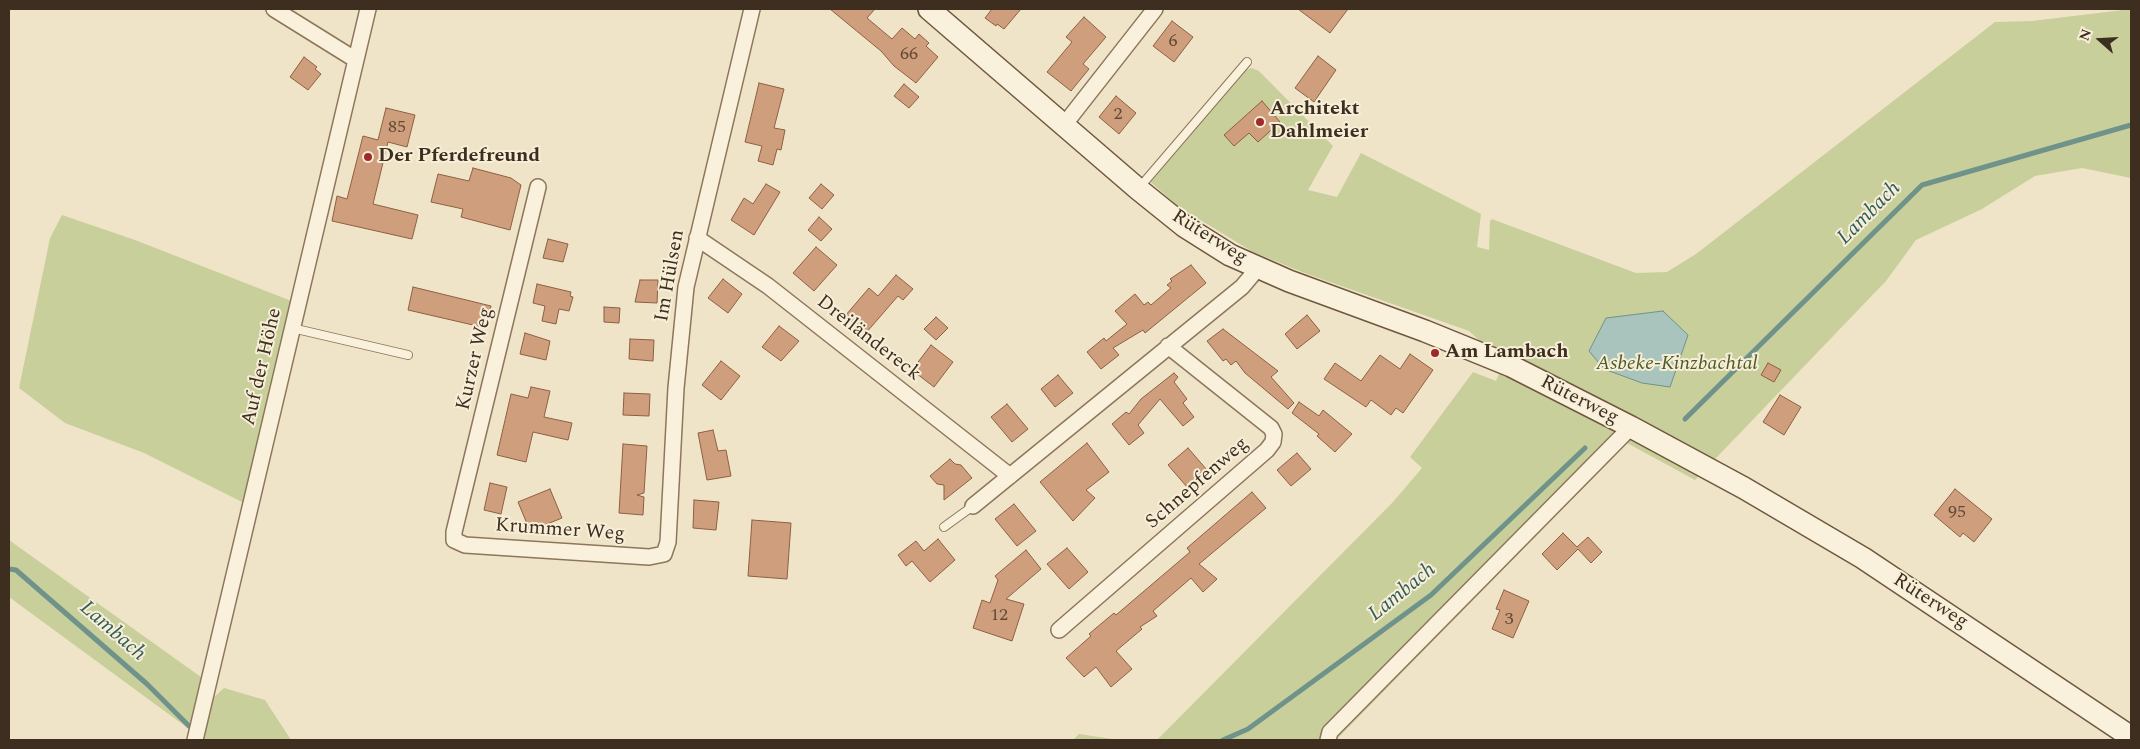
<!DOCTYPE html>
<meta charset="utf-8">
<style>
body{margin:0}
#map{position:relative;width:2140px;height:749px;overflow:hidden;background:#f0e4c8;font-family:Spectral,serif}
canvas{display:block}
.frame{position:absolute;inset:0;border:10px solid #3d2e20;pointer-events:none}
.north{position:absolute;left:2075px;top:15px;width:50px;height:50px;-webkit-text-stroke:4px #f7eed8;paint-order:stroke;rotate:289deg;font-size:14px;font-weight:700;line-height:20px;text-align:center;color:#3d2e20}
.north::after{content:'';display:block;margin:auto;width:18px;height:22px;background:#3d2e20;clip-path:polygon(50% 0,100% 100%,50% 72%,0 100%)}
</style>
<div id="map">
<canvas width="2140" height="749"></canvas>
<div class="frame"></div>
<div class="north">N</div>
</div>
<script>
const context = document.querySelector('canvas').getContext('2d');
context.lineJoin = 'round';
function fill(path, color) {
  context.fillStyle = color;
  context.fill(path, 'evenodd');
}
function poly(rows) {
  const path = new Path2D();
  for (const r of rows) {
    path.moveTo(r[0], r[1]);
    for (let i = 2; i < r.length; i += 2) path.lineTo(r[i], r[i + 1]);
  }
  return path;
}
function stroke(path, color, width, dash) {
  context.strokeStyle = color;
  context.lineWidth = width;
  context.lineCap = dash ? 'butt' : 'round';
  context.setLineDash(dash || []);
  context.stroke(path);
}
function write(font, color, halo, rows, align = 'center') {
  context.font = font + ' Spectral,serif';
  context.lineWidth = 4;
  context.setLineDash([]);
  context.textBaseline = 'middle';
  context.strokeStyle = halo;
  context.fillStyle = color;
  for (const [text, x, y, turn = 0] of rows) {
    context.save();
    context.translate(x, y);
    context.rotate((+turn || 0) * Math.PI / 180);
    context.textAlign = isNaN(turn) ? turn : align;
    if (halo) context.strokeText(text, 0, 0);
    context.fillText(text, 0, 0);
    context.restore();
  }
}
const green = poly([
 [2131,9,2131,178,2082,168,2035,176,1982,209,1916,240,1886,281,1695,480,1627,443,1336,740,1157,740,1393,502,1422,468,1410,457,1473,372,1496,381,1508,354,1480,341,1469,331,1307,274,1253,252,1179,207,1147,179,1245,70,1252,68,1259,71,1333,146,1308,190,1337,197,1361,153,1481,214,1477,247,1489,250,1490,221,1492,219,1636,273,1667,272,1696,254,1995,22,2032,21],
 [62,215,135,240,294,302,248,505,144,453,65,423,19,388,50,238],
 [9,540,201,677,189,729,9,597],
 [224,688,265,700,291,740,202,740,213,698],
 [1079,734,1119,740,1073,740]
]);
const water = poly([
 [1663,311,1688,335,1670,387,1642,383,1604,369,1589,351,1606,318,1663,311]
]);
const stream = poly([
 [1685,419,1922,185,2131,125],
 [9,569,16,570,147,684,189,726],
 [1223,740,1248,729,1431,595,1585,448]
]);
const building = poly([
 [830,9,875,9,867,18,892,39,902,28,915,39,919,34,929,43,926,46,938,57,916,83,894,66,881,51,830,9],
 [992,9,1021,9,1004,29,997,24,996,26,985,18,992,9],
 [1298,9,1348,9,1330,33,1298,9],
 [1084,17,1106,37,1083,64,1089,69,1071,91,1047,72,1072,42,1066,37,1084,17],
 [1172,21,1193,37,1174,62,1153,46,1172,21],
 [1318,56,1336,70,1314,102,1295,88,1318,56],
 [304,57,317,67,315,69,321,74,308,90,290,77,304,57],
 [759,83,784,89,774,128,785,130,781,150,777,149,773,165,758,161,762,146,745,142,759,83],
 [904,84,919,97,909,108,894,96,904,84],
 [1116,96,1136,113,1119,134,1099,117,1116,96],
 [1262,101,1280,122,1258,142,1249,133,1234,146,1224,135,1262,101],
 [386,108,415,115,407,147,388,142,373,204,418,215,412,239,332,221,337,196,347,199,363,136,378,140,386,108],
 [473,168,511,178,521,185,510,230,461,217,463,209,431,202,438,174,469,181,473,168],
 [766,184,780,192,754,235,731,220,744,198,753,204,766,184],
 [821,184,834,195,822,209,809,198,821,184],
 [819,217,832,229,821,241,808,230,819,217],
 [548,239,568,244,563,262,543,258,548,239],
 [816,247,837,265,814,291,793,273,816,247],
 [1191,265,1206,283,1145,333,1143,330,1113,348,1119,355,1101,369,1087,352,1104,338,1106,341,1127,324,1115,311,1135,294,1144,305,1148,302,1151,305,1171,288,1167,285,1172,281,1170,279,1191,265],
 [896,275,913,289,903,300,898,296,865,334,845,316,869,288,878,296,896,275],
 [723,279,742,294,728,313,708,298,723,279],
 [640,280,658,280,657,303,635,302,640,280],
 [537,284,571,292,570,296,573,297,569,311,559,309,556,324,542,321,545,306,533,303,537,284],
 [413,287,491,306,486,328,408,310,413,287],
 [604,307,620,308,619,323,604,322,604,307],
 [1307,315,1320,331,1297,349,1285,334,1307,315],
 [936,317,948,328,936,340,924,329,936,317],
 [779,326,799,341,781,361,762,347,779,326],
 [1223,329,1278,371,1271,377,1294,403,1288,409,1245,373,1236,361,1231,365,1226,359,1223,361,1207,341,1223,329],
 [525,333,550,341,546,360,520,354,525,333],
 [630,339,654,340,653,361,629,359,630,339],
 [931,345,953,362,934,387,912,370,931,345],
 [1410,354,1433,370,1403,413,1396,408,1391,415,1371,400,1366,407,1324,379,1335,363,1361,381,1380,355,1400,369,1410,354],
 [721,361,740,376,721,400,702,385,721,361],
 [1768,363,1781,370,1774,382,1761,375,1768,363],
 [1174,373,1178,377,1174,382,1187,399,1183,403,1194,417,1183,426,1160,399,1138,425,1144,433,1129,445,1112,424,1126,412,1129,414,1141,399,1174,373],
 [1058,375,1073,393,1055,407,1041,389,1058,375],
 [531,387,550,391,544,417,572,423,568,440,533,432,526,462,497,455,511,394,528,398,531,387],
 [624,393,650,394,649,416,623,415,624,393],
 [1780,395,1801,407,1784,435,1763,422,1780,395],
 [1299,402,1319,416,1323,410,1352,434,1335,452,1317,436,1319,434,1292,413,1299,402],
 [1007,404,1028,429,1012,442,991,417,1007,404],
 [713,430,718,451,726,450,731,476,707,480,698,433,713,430],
 [1087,443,1109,472,1086,490,1095,498,1073,521,1040,482,1087,443],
 [623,444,647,446,644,493,637,495,644,497,643,515,619,513,623,444],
 [1188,448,1207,470,1187,487,1168,465,1188,448],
 [1297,453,1311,469,1291,486,1277,470,1297,453],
 [950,459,955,464,961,465,972,478,944,500,944,485,937,484,930,476,950,459],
 [490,483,507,487,501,514,484,510,490,483],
 [550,489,562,518,530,531,518,502,550,489],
 [1955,489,1992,519,1974,542,1963,533,1960,537,1934,515,1955,489],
 [1252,492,1266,508,1199,564,1217,579,1203,592,1191,578,1153,611,1157,616,1140,627,1142,629,1116,651,1132,669,1111,687,1096,667,1084,677,1066,658,1091,636,1089,634,1102,623,1114,613,1116,615,1190,552,1187,548,1252,492],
 [694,500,719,502,716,530,693,528,694,500],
 [1014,504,1036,531,1017,546,995,519,1014,504],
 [752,520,791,523,787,579,748,576,752,520],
 [1563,533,1577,547,1588,537,1602,552,1591,563,1578,549,1557,570,1542,554,1563,533],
 [938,539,955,560,930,582,912,561,906,566,898,555,916,541,924,551,938,539],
 [1067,548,1088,572,1069,589,1047,564,1067,548],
 [1026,550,1041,569,1006,599,1024,604,1012,641,973,628,982,600,990,603,998,580,995,576,1026,550],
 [1504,590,1529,601,1513,638,1492,629,1500,610,1496,609,1504,590]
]);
const lane = poly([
 [1139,188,1247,62],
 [292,328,408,355],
 [944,527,973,506]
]);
const street = poly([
 [274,9,356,60],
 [1064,125,1155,9],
 [538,187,454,532,454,540,465,545,649,557,664,554,668,542,676,388,686,287,752,9],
 [697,238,768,286,1010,476],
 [973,506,1242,287,1258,268],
 [1059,630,1267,450,1273,442,1274,434,1271,428,1168,346],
 [195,740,368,9],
 [1328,740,1330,732,1631,427]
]);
const secondary = poly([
 [929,9,1138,189,1184,226,1230,255,1289,281,1425,331,1511,366,1631,427,1744,488,1863,558,2131,737]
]);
const markers = [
 [1260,122,5,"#9e2a2b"],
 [368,157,5,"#9e2a2b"],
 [1435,353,5,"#9e2a2b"]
];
const numberNames = [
 ["6",1173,42],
 ["66",909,55],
 ["2",1118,115],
 ["85",397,128],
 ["95",1957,513],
 ["12",999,616],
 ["3",1509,620]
];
const poiNames = [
 ["Architekt",1270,110],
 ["Dahlmeier",1270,133],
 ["Der Pferdefreund",378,157],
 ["Am Lambach",1445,353]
];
const streetNames = [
 ["Rüterweg",1209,238,32],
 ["Im Hülsen",671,276,-80],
 ["Dreiländereck",868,339,38],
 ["Kurzer Weg",476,359,-77],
 ["Auf der Höhe",263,367,-77],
 ["Rüterweg",1579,401,27],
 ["Schnepfenweg",1198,484,-41],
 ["Krummer Weg",560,531,4],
 ["Rüterweg",1930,602,33]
];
const parkNames = [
 ["Asbeke-Kinzbachtal",1677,365]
];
const waterNames = [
 ["Lambach",1870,214,-45],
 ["Lambach",1403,593,-39],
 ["Lambach",112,632,41]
];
fill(green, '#c9cf9b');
fill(water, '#a9c4bc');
stroke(water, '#6f938a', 1);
stroke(stream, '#6f938a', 5);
fill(building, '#cf9f7d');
stroke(building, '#8d5f41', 1);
stroke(lane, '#8d765c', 10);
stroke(street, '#8d765c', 18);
stroke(secondary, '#6f573f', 24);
stroke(lane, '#faf1dc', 8);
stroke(street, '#faf1dc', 15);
stroke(secondary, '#faf1dc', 21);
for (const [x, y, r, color] of markers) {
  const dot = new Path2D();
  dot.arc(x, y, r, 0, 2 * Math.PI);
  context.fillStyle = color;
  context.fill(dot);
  stroke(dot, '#f7eed8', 2);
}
write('18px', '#624a37', null, numberNames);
write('bold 20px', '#3d2e20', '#f7eed8', poiNames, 'left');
write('20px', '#3d2e20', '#f7eed8', streetNames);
write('italic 20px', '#4d5a26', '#f7eed8', parkNames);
write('italic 21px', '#2f5d5a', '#f7eed8', waterNames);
</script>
